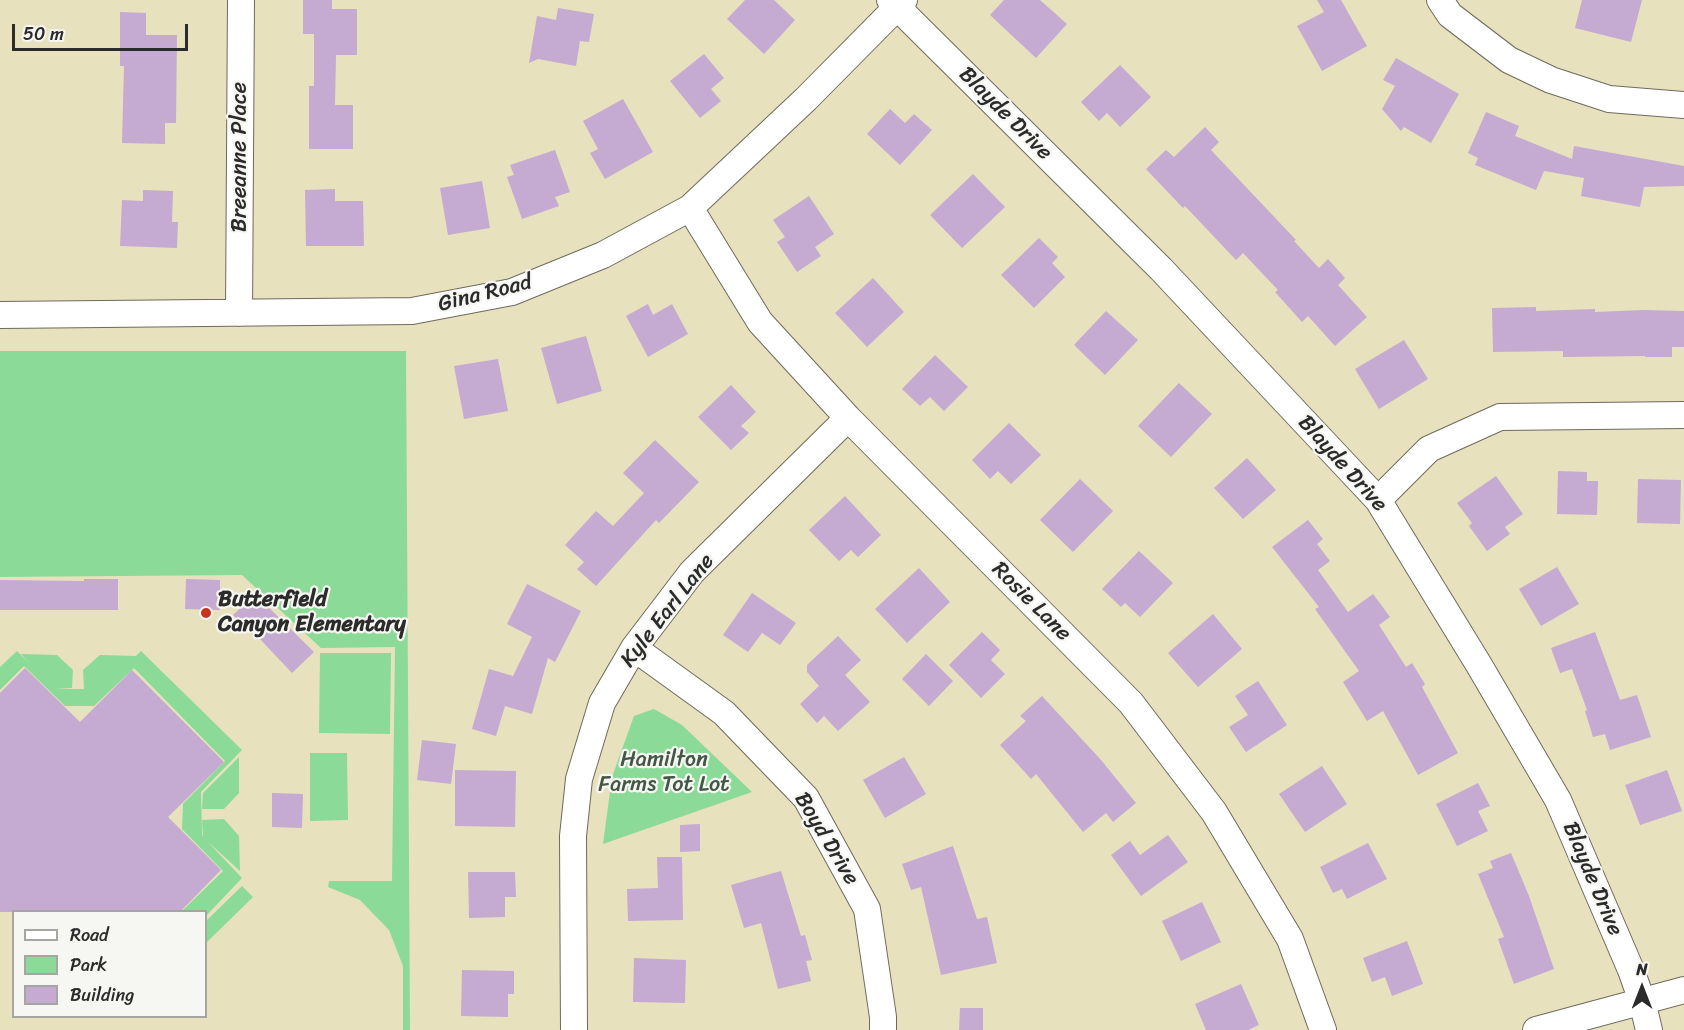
<!DOCTYPE html>
<style>
body{margin:0}
#map{position:relative;width:1684px;height:1030px;overflow:hidden;background:#e7e1be;font-family:Sriracha,sans-serif}
canvas{display:block}
.legend{position:absolute;left:12px;top:910px;width:195px;height:108px;box-sizing:border-box;background:#f6f6f2;border:2px solid #a5a5a2;margin:0;padding:8px 10px;list-style:none;font-size:18px;color:#2b2b2b}
.legend li{display:flex;align-items:center;gap:12px;height:30px}
.legend b{width:30px;border:2px solid #a5a5a2}
.north{position:absolute;left:1612px;top:958px;width:60px;height:60px;-webkit-text-stroke:4px #f6f6f2;paint-order:stroke;rotate:0deg;font-size:16px;font-weight:700;line-height:24px;text-align:center;color:#2b2b2b}
.north::after{content:'';display:block;margin:auto;width:21px;height:27px;background:#2b2b2b;clip-path:polygon(50% 0,100% 100%,50% 72%,0 100%)}
.scale{position:absolute;left:12px;top:24px;width:176px;height:27px;box-sizing:border-box;border:3px solid #2b2b2b;border-top:0;padding-left:8px;font-size:18px;line-height:21px;white-space:nowrap;color:#2b2b2b;-webkit-text-stroke:4px #f6f6f2;paint-order:stroke}
</style>
<div id="map">
<canvas width="1684" height="1030"></canvas>
<ul class="legend">
<li><b style="height:8px;background:#fff"></b>Road</li>
<li><b style="height:16px;background:#8cda97"></b>Park</li>
<li><b style="height:16px;background:#c5aad2"></b>Building</li>
</ul>
<div class="north">N</div>
<div class="scale">50 m</div>
</div>
<script>
const context = document.querySelector('canvas').getContext('2d');
context.lineJoin = 'round';
function fill(path, color) {
  context.fillStyle = color;
  context.fill(path, 'evenodd');
}
function poly(rows) {
  const path = new Path2D();
  for (const r of rows) {
    path.moveTo(r[0], r[1]);
    for (let i = 2; i < r.length; i += 2) path.lineTo(r[i], r[i + 1]);
  }
  return path;
}
function stroke(path, color, width, dash) {
  context.strokeStyle = color;
  context.lineWidth = width;
  context.lineCap = dash ? 'butt' : 'round';
  context.setLineDash(dash || []);
  context.stroke(path);
}
function write(font, color, halo, rows, align = 'center') {
  context.font = font + ' Sriracha,sans-serif';
  context.lineWidth = 4.5;
  context.setLineDash([]);
  context.textBaseline = 'middle';
  context.strokeStyle = halo;
  context.fillStyle = color;
  for (const [text, x, y, turn = 0] of rows) {
    context.save();
    context.translate(x, y);
    context.rotate((+turn || 0) * Math.PI / 180);
    context.textAlign = isNaN(turn) ? turn : align;
    if (halo) context.strokeText(text, 0, 0);
    context.fillText(text, 0, 0);
    context.restore();
  }
}
const green = poly([
 [0,351,406,351,410,1030,403,1030,403,966,389,930,360,900,328,887,329,881,392,881,395,647,321,648,242,575,0,577],
 [17,651,29,663,21,654,57,655,73,670,72,688,55,689,84,689,83,670,100,655,136,656,141,651,242,750,201,792,202,835,203,836,202,820,224,819,239,836,240,871,208,842,242,878,206,916,206,912,182,911,223,871,182,829,183,804,225,761,134,668,94,706,65,706,24,666,0,690,0,667],
 [320,653,391,653,390,734,319,733],
 [654,709,682,725,752,792,603,844,612,777,634,716],
 [310,753,347,753,348,820,310,821],
 [239,757,239,793,224,809,202,809,203,793],
 [242,886,253,897,206,943,206,921]
]);
const building = poly([
 [303,0,332,0,332,9,357,9,357,55,336,55,335,105,353,105,353,149,309,149,309,86,314,86,314,34,303,34],
 [745,0,774,0,795,20,764,54,727,19],
 [1004,0,1040,0,1067,24,1036,58,990,15],
 [1317,0,1341,0,1367,46,1322,71,1297,26,1324,12],
 [1582,0,1642,0,1631,42,1575,28],
 [558,8,594,14,589,42,580,41,576,66,538,59,529,63,537,16,556,20],
 [120,12,146,13,146,35,177,35,176,123,165,123,165,144,122,143,124,66,120,66],
 [704,54,724,78,711,89,721,101,700,118,670,81],
 [1396,58,1459,94,1431,143,1404,127,1401,131,1382,109,1395,86,1383,80],
 [1120,65,1151,97,1120,127,1107,113,1099,121,1081,102],
 [623,99,653,152,605,179,590,153,598,149,583,121],
 [890,109,905,123,914,114,932,130,900,165,867,134],
 [1486,112,1519,126,1515,136,1572,159,1574,146,1684,166,1684,186,1644,187,1640,207,1581,196,1584,178,1544,171,1536,190,1475,165,1478,158,1468,153],
 [1205,127,1219,142,1211,150,1296,240,1294,241,1319,268,1328,259,1345,278,1338,285,1367,317,1335,346,1308,316,1302,322,1275,292,1278,290,1243,253,1236,260,1185,206,1183,208,1146,169,1166,150,1174,157],
 [555,150,570,192,555,197,559,206,522,219,507,177,514,175,510,165],
 [973,174,1005,207,962,248,930,215],
 [482,181,490,228,448,235,440,188],
 [335,189,335,201,363,201,364,246,306,246,305,190],
 [143,190,173,191,172,222,178,222,177,248,120,246,122,200,143,201],
 [809,196,834,234,815,247,821,256,797,272,777,242,785,237,773,220],
 [1039,238,1058,257,1052,263,1065,277,1034,308,1001,275],
 [873,278,904,312,867,347,835,313],
 [648,304,653,315,672,304,688,334,648,357,626,316],
 [1536,307,1536,311,1595,309,1595,312,1643,310,1684,311,1684,347,1672,347,1672,357,1645,357,1645,356,1563,357,1563,351,1493,352,1492,308],
 [1106,311,1138,340,1105,375,1074,345],
 [586,336,602,391,557,404,541,348],
 [1404,340,1428,379,1379,409,1355,369],
 [935,355,968,387,944,411,930,397,920,406,902,389],
 [498,359,508,411,464,419,454,366],
 [1179,383,1212,414,1171,457,1138,426],
 [731,385,756,412,741,426,749,433,731,450,698,417],
 [1009,423,1041,455,1011,484,998,471,990,479,972,460],
 [655,440,699,482,659,523,656,520,596,586,577,569,584,562,565,545,596,511,613,526,644,493,623,473],
 [1247,458,1276,490,1243,519,1214,488],
 [1558,471,1587,472,1587,481,1598,481,1597,515,1557,514],
 [1496,476,1523,514,1505,527,1510,534,1487,551,1469,526,1472,523,1457,503],
 [1080,479,1113,511,1073,552,1040,520],
 [1638,479,1681,480,1680,524,1637,523],
 [845,496,881,535,858,557,851,550,839,561,809,530],
 [1308,520,1323,539,1317,544,1330,561,1318,570,1348,612,1373,594,1390,617,1379,625,1406,667,1412,663,1425,684,1422,687,1458,753,1418,775,1383,711,1367,721,1343,682,1359,671,1315,609,1319,607,1272,547],
 [1139,551,1173,583,1140,617,1125,603,1121,607,1102,589],
 [1557,567,1579,604,1541,626,1519,589],
 [919,568,950,602,907,643,875,609],
 [84,579,118,579,118,610,0,610,0,580,84,581],
 [186,579,220,580,220,610,185,609],
 [527,584,581,611,555,662,548,658,532,714,505,706,496,736,472,729,489,669,513,676,532,637,507,624],
 [752,593,796,623,780,645,762,633,748,652,723,635],
 [255,594,314,652,292,673,259,638,257,640,233,615],
 [1213,614,1242,649,1198,687,1168,653],
 [982,632,1000,650,991,660,1005,674,981,698,949,665],
 [1595,632,1620,700,1637,695,1651,737,1610,750,1605,734,1593,737,1585,711,1587,710,1572,669,1560,673,1551,648],
 [838,636,861,660,845,675,870,702,838,731,824,716,817,723,800,704,819,686,807,672,807,665],
 [926,654,953,681,929,706,902,679],
 [25,668,80,722,132,670,224,762,168,817,221,870,180,912,0,912,0,693],
 [1258,681,1287,725,1246,752,1229,727,1248,715,1235,696],
 [1042,696,1101,760,1136,803,1113,822,1106,813,1083,832,1036,774,1031,779,1000,745,1026,721,1020,716],
 [422,740,456,744,451,784,417,780],
 [904,757,926,794,885,818,863,780],
 [1322,766,1347,804,1305,832,1279,794],
 [455,770,516,771,515,827,455,826],
 [1667,770,1682,811,1640,825,1625,785],
 [1478,783,1490,806,1478,811,1488,831,1457,846,1436,804],
 [272,793,303,794,302,828,272,827],
 [700,824,700,851,680,852,680,825],
 [1168,835,1188,862,1141,896,1111,855,1130,841,1140,855],
 [1368,843,1387,879,1347,899,1342,889,1333,893,1320,867],
 [953,846,977,919,987,917,997,963,941,975,921,887,911,890,902,864],
 [1511,853,1529,896,1554,969,1514,984,1498,939,1504,937,1478,874,1493,868,1490,861],
 [657,857,682,857,683,920,628,921,627,889,658,888],
 [781,871,801,936,805,935,812,960,806,961,811,981,778,989,761,923,744,928,731,885],
 [468,872,515,872,516,897,505,897,505,917,469,918],
 [1202,902,1221,942,1181,961,1162,921],
 [1407,941,1423,984,1392,996,1385,977,1372,982,1363,958],
 [634,958,686,960,685,1003,633,1002],
 [462,970,514,971,514,994,508,994,508,1017,461,1016],
 [1241,984,1259,1025,1248,1030,1206,1030,1195,1004],
 [960,1008,983,1008,983,1030,959,1030]
]);
const minor = poly([
 [890,0,1161,269,1378,500,1479,665,1558,800,1631,970,1642,1001,1649,1030],
 [1440,0,1450,15,1509,60,1551,80,1609,99,1684,105],
 [690,208,760,322,848,418,1131,703,1214,812,1290,939,1323,1030],
 [239,313,241,0],
 [0,315,412,311,512,292,603,255,690,208,806,99,904,0],
 [1378,500,1429,449,1500,417,1684,415],
 [634,648,724,713,806,798,867,909,883,1017,883,1030],
 [574,1030,573,836,579,779,602,703,634,648,692,572,848,418],
 [1536,1030,1684,990]
]);
const markers = [
 [206,613,6,"#c8321e"]
];
const streetNames = [
 ["Blayde Drive",1005,114,45],
 ["Breeanne Place",240,157,-90],
 ["Gina Road",485,294,-14],
 ["Blayde Drive",1342,464,48],
 ["Rosie Lane",1031,602,45],
 ["Kyle Earl Lane",668,611,-52],
 ["Boyd Drive",826,839,59],
 ["Blayde Drive",1592,879,67]
];
const poiNames = [
 ["Butterfield",218,600],
 ["Canyon Elementary",218,625]
];
const parkNames = [
 ["Hamilton",664,760],
 ["Farms Tot Lot",664,785]
];
fill(green, '#8cda97');
fill(building, '#c5aad2');
stroke(minor, '#6d6b5e', 28);
stroke(minor, '#fff', 26);
for (const [x, y, r, color] of markers) {
  const dot = new Path2D();
  dot.arc(x, y, r, 0, 2 * Math.PI);
  context.fillStyle = color;
  context.fill(dot);
  stroke(dot, '#f6f6f2', 2);
}
write('22px', '#2b2b2b', '#f6f6f2', streetNames);
write('bold 22px', '#2b2b2b', '#f6f6f2', poiNames, 'left');
write('22px', '#435746', '#f6f6f2', parkNames);
</script>
